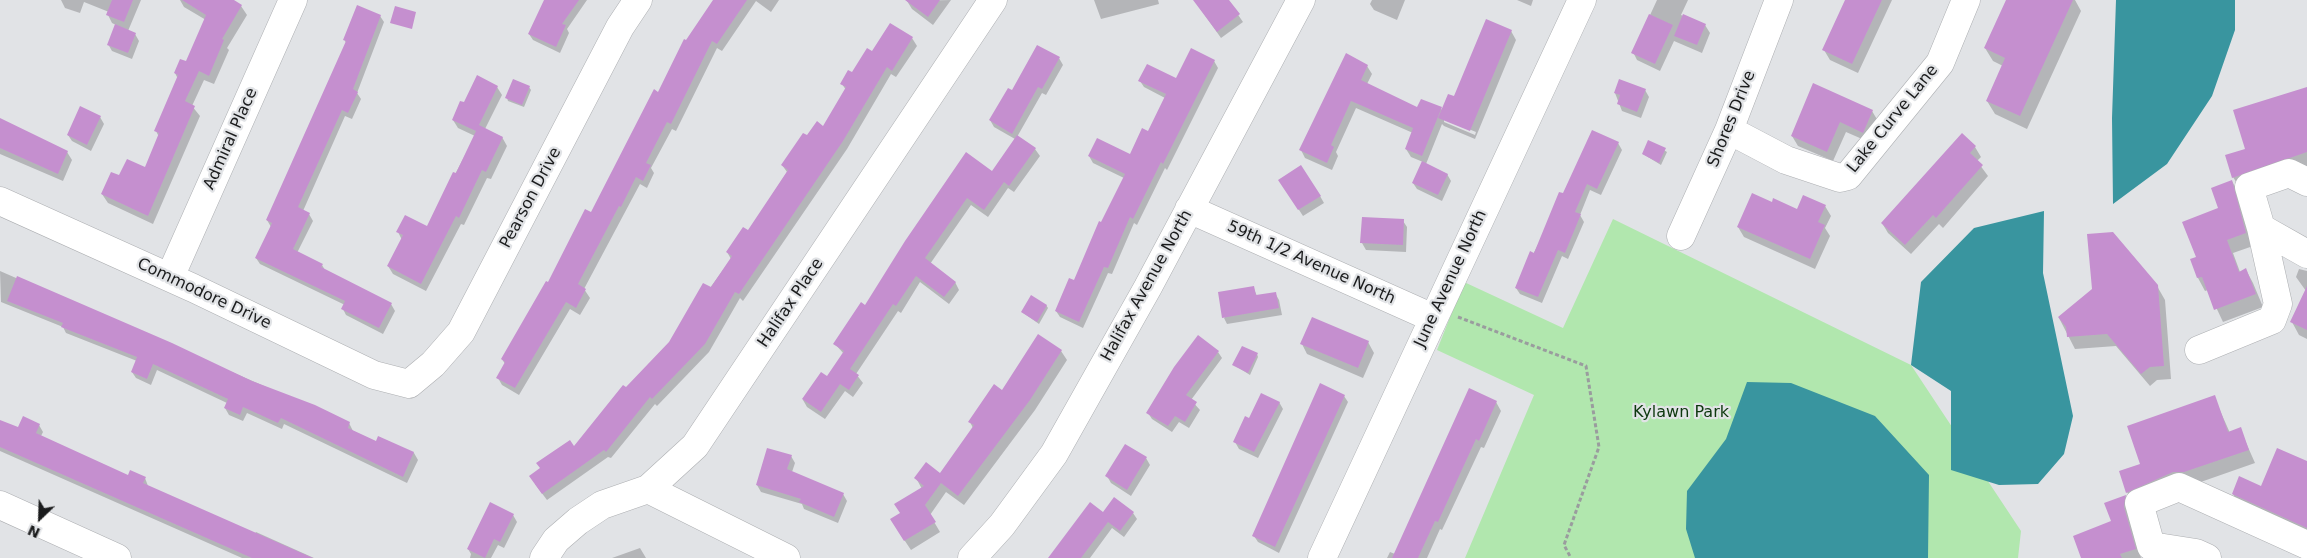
<!DOCTYPE html>
<style>
body{margin:0}
#map{position:relative;width:2307px;height:558px;overflow:hidden;background:#e1e3e6;font-family:"DejaVu Sans",sans-serif}
canvas{display:block}
.north{position:absolute;left:15px;top:493px;width:50px;height:50px;-webkit-text-stroke:4px #e1e3e6;paint-order:stroke;rotate:204deg;font-size:14px;font-weight:700;line-height:20px;text-align:center;color:#1b1c1d}
.north::after{content:'';display:block;margin:auto;width:18px;height:22px;background:#1b1c1d;clip-path:polygon(50% 0,100% 100%,50% 72%,0 100%)}
</style>
<div id="map">
<canvas width="2307" height="558"></canvas>
<div class="north">N</div>
</div>
<script>
const context = document.querySelector('canvas').getContext('2d');
context.lineJoin = 'round';
function fill(path, color) {
  context.fillStyle = color;
  context.fill(path, 'evenodd');
}
function poly(rows) {
  const path = new Path2D();
  for (const r of rows) {
    path.moveTo(r[0], r[1]);
    for (let i = 2; i < r.length; i += 2) path.lineTo(r[i], r[i + 1]);
  }
  return path;
}
function stroke(path, color, width, dash) {
  context.strokeStyle = color;
  context.lineWidth = width;
  context.lineCap = dash ? 'butt' : 'round';
  context.setLineDash(dash || []);
  context.stroke(path);
}
function write(font, color, halo, rows, align = 'center') {
  context.font = font + ' "DejaVu Sans",sans-serif';
  context.lineWidth = 4.5;
  context.setLineDash([]);
  context.textBaseline = 'middle';
  context.strokeStyle = halo;
  context.fillStyle = color;
  for (const [text, x, y, turn = 0] of rows) {
    context.save();
    context.translate(x, y);
    context.rotate((+turn || 0) * Math.PI / 180);
    context.textAlign = isNaN(turn) ? turn : align;
    if (halo) context.strokeText(text, 0, 0);
    context.fillText(text, 0, 0);
    context.restore();
  }
}
const green = poly([
 [1613,219,1911,365,2021,531,2018,558,1465,558,1534,395,1437,350,1464,282,1563,328]
]);
const water = poly([
 [2116,0,2235,0,2235,30,2212,96,2167,164,2113,204,2112,118],
 [2044,211,2043,273,2073,416,2064,454,2038,484,1999,485,1951,470,1951,391,1911,365,1921,282,1974,228],
 [1747,382,1791,383,1875,416,1929,475,1928,558,1695,558,1686,529,1687,491,1726,439]
]);
const shadow = poly([
 [61,0,141,0,128,31,135,34,139,41,132,59,112,51,108,44,116,25,112,23,108,15,109,12,84,2,80,13,65,8],
 [180,0,232,0,241,6,247,15,227,48,229,50,214,84,204,80,192,106,200,116,153,224,108,203,102,194,119,177,145,169,159,137,156,131,178,79,175,73,187,63,206,20,184,7],
 [545,0,587,0,567,29,569,33,560,53,533,40,529,34],
 [716,0,779,0,771,12,756,1,722,51,717,48,676,131,672,129,651,168,654,173,647,188,640,184,584,289,590,298,580,315,570,309,519,395,502,385,498,378,505,364,502,359,591,214,687,41],
 [951,0,933,25,912,9,907,1],
 [1094,0,1158,0,1159,4,1101,19],
 [1194,0,1228,0,1243,22,1221,38],
 [1372,0,1405,0,1397,20,1374,10,1370,4],
 [1517,0,1533,0,1531,6],
 [1657,0,1688,0,1681,15,1705,25,1710,33,1702,53,1674,41,1660,71,1637,60,1633,52],
 [1847,0,1892,0,1858,73,1830,60,1824,50],
 [2008,0,2075,0,2081,11,2027,129,1995,114,1987,101,2003,66,1993,61,1985,48],
 [380,16,384,22,357,93,361,99,352,119,345,116,303,211,309,214,313,221,297,253,322,265,325,270,391,304,395,311,383,334,346,315,343,309,345,305,260,264,256,258,271,227,267,220,346,43,344,39],
 [1511,31,1516,40,1475,139,1444,126,1442,124,1426,164,1447,174,1451,181,1442,201,1417,189,1413,183,1423,162,1411,157,1406,149,1413,133,1356,108,1336,152,1338,156,1332,170,1305,158,1301,150,1367,66,1372,74,1367,84,1418,109,1441,108,1442,110],
 [1444,119,1476,132,1475,135,1444,122],
 [912,38,917,46,896,77,891,74,847,149,743,301,740,298,709,352,657,406,655,404,611,458,608,457,547,500,535,484,574,448,670,343,731,259,727,252,748,232,787,172,782,165,807,137,824,127,846,90,842,84,873,53],
 [1059,58,1063,65,1046,95,1042,93,1017,137,1035,149,1040,156,1014,192,1008,188,988,217,971,205,930,264,955,282,959,290,949,304,920,282,901,313,898,311,856,374,863,383,853,397,845,391,825,419,807,407,803,400,827,378,844,354,835,344,865,307,906,241,992,173,1015,139,994,127,990,120,1012,91],
 [1214,61,1218,68,1167,170,1165,168,1137,225,1134,223,1112,274,1108,273,1083,328,1060,317,1056,311,1074,282,1124,178,1093,163,1089,156,1131,156,1149,132,1165,98,1144,87,1140,81,1176,80],
 [497,87,502,95,485,129,502,137,507,146,491,179,487,178,464,225,461,224,426,291,393,274,388,266,402,240,398,232,427,228,475,136,458,128,453,120,464,104],
 [529,87,531,90,524,107,508,101,507,98],
 [2307,88,2307,166,2241,190,2233,177,2247,150],
 [1645,90,1649,97,1641,118,1622,111,1615,93],
 [1872,111,1878,121,1869,142,1846,132,1833,161,1798,146,1792,136],
 [100,117,104,124,91,151,72,141,68,135],
 [0,120,67,152,72,160,63,181,0,154],
 [1962,135,1975,147,1981,157,1977,161,1988,176,1943,228,1939,224,1911,254,1888,233,1882,223],
 [1649,141,1667,152,1661,165,1643,154],
 [1618,143,1622,150,1601,195,1590,190,1580,215,1584,222,1568,259,1562,256,1542,303,1520,294,1516,288,1563,195],
 [2232,181,2239,194,2253,246,2233,253,2240,272,2246,270,2253,283,2263,307,2223,322,2208,290,2205,291,2198,278,2197,258],
 [1284,187,1320,196,1324,203,1303,216],
 [1825,206,1831,216,1825,228,1830,236,1815,269,1744,237,1738,227,1797,210],
 [1363,218,1403,221,1407,227,1406,252,1366,250,1362,243],
 [2299,269,2307,271,2307,339,2299,335,2292,322,2306,291,2296,277],
 [0,271,349,423,353,431,377,442,379,437,414,453,418,460,407,483,284,424,282,429,247,413,243,421,229,415,225,408,227,403,157,370,151,385,136,378,132,372,137,361,66,333,63,327,1,302],
 [2157,286,2165,300,2171,379,2157,380,2150,386,2116,346,2075,349,2059,318],
 [1253,287,1257,296,1275,293,1279,300,1282,315,1227,324,1224,318],
 [1046,305,1048,308,1039,324,1022,312],
 [1368,342,1374,353,1363,378,1307,354,1302,344],
 [1061,351,1067,360,1035,410,964,505,946,492,930,515,940,532,911,550,897,529,901,513,922,489,916,478,940,475,973,428,970,422,1002,391],
 [1218,352,1222,358,1191,400,1200,410,1189,428,1179,422,1172,432,1152,419,1148,413],
 [1257,354,1258,357,1250,375,1234,365],
 [1344,396,1348,402,1279,553,1258,542,1254,536],
 [2214,397,2230,433,2240,429,2255,463,2135,505,2127,492,2142,465],
 [1279,402,1283,409,1258,458,1239,449,1235,442,1249,420],
 [1496,402,1501,411,1484,448,1481,447,1442,530,1440,529,1427,558,1387,558,1390,552,1395,554],
 [0,421,19,428,39,425,43,432,41,436,128,477,145,478,148,486,254,535,256,532,314,558,242,558,0,451],
 [791,456,795,463,792,472,843,494,847,501,838,523,804,509,802,504,761,492,757,485],
 [1146,458,1150,465,1131,496,1111,483,1107,476],
 [2307,462,2307,536,2240,506,2233,494,2262,487],
 [2125,496,2133,509,2131,521,2141,558,2082,558,2113,522],
 [1103,513,1133,513,1137,519,1124,537,1112,528,1090,558,1050,558],
 [513,515,517,522,504,548,498,545,491,558,470,558,471,554,468,549],
 [640,548,646,558,612,558]
]);
const building = poly([
 [112,0,133,0,124,22,106,15],
 [182,0,234,0,242,5,222,39,224,40,209,76,199,71,185,101,195,106,148,216,101,194,111,172,119,175,127,159,145,167,159,133,154,131,178,75,174,73,180,59,186,61,206,15],
 [544,0,579,0,562,24,566,25,556,47,528,34],
 [713,0,747,0,717,44,712,41,671,124,667,122,646,163,651,165,643,181,636,177,621,207,619,206,578,284,586,289,576,308,566,302,515,388,496,378,505,362,501,359,546,281,548,282,585,209,591,212,654,89,658,92,684,39,686,40],
 [905,0,940,0,928,17],
 [1193,0,1229,0,1240,14,1217,32],
 [1845,0,1882,0,1852,64,1822,50],
 [2006,0,2073,0,2020,116,1986,101,2005,58,1984,48],
 [357,5,381,15,353,89,358,92,348,113,342,110,298,207,310,213,293,249,323,264,321,267,392,303,379,328,341,309,345,301,255,258,272,223,266,220,346,41,343,40],
 [395,6,416,12,412,29,390,23],
 [1649,14,1673,25,1655,64,1631,53],
 [1683,14,1706,24,1697,45,1674,36],
 [1486,19,1512,30,1470,131,1438,118,1448,94,1454,96],
 [890,23,913,37,892,71,887,67,843,141,739,294,735,292,705,344,652,399,650,397,606,452,604,450,542,494,529,476,540,468,536,463,570,440,574,446,623,385,626,387,669,342,703,283,711,287,732,256,726,252,743,227,748,230,788,170,781,165,803,133,807,135,817,121,823,126,846,87,840,84,848,70,852,72,867,48,872,51],
 [115,24,136,33,128,53,107,45],
 [1037,45,1060,57,1042,89,1038,87,1012,134,989,120,1008,88,1012,90],
 [1191,48,1215,60,1163,164,1161,162,1133,219,1130,217,1108,268,1104,267,1079,322,1055,311,1069,278,1074,280,1099,221,1101,222,1125,174,1088,156,1097,138,1130,154,1142,128,1148,131,1166,94,1138,81,1147,64,1176,78],
 [1346,53,1368,65,1361,80,1417,107,1421,99,1442,107,1422,156,1405,149,1413,128,1351,101,1331,145,1334,147,1327,163,1299,150],
 [477,75,498,86,479,125,503,137,486,172,482,170,459,218,456,216,421,284,387,266,403,235,396,232,405,215,427,226,453,172,456,173,476,131,452,120,460,101,464,102],
 [513,79,530,86,522,105,505,98],
 [1619,79,1646,89,1637,112,1617,104,1620,95,1614,93],
 [1813,83,1873,110,1863,133,1840,122,1827,152,1791,136],
 [2307,87,2307,152,2232,178,2225,155,2245,149,2233,110],
 [80,106,101,116,87,145,67,135],
 [0,118,68,151,58,174,0,148],
 [1592,130,1619,142,1597,189,1587,184,1575,212,1581,214,1565,253,1558,250,1538,297,1515,288,1530,251,1534,253,1559,192,1563,193],
 [1962,133,1976,146,1970,153,1983,165,1936,218,1933,215,1905,245,1881,223],
 [1017,135,1036,148,1009,186,1004,182,984,210,967,198,925,258,956,282,944,297,916,276,896,306,893,304,850,369,859,375,849,390,840,384,821,412,802,399,821,372,827,376,844,351,833,344,861,302,865,305,905,241,966,152,992,171],
 [1648,140,1666,148,1659,163,1642,154],
 [1422,161,1448,174,1438,195,1412,183],
 [1301,165,1321,196,1298,210,1278,180],
 [2232,180,2246,233,2227,240,2239,272,2246,268,2256,294,2214,310,2202,277,2197,278,2190,259,2196,257,2182,222,2218,208,2211,188],
 [1752,193,1772,202,1773,198,1797,209,1803,195,1826,205,1818,222,1825,225,1810,259,1737,227],
 [1362,217,1404,219,1403,245,1360,243],
 [2113,232,2158,285,2164,366,2150,367,2141,374,2107,334,2067,337,2066,327,2058,317,2092,289,2087,234],
 [17,276,172,343,252,381,315,405,350,422,348,428,376,441,378,436,414,452,403,477,281,418,278,423,243,407,240,415,224,408,228,399,153,364,147,379,131,372,137,357,61,327,63,323,7,301],
 [1254,286,1256,295,1276,292,1279,308,1222,318,1218,292],
 [2307,286,2307,330,2290,322],
 [1031,295,1047,305,1037,322,1021,312],
 [1312,317,1369,341,1358,368,1300,344],
 [1038,334,1062,350,1030,400,958,496,941,483,925,505,936,522,904,541,890,519,900,513,894,504,924,486,914,478,926,462,940,473,974,425,968,422,994,384,1002,390],
 [1198,335,1219,351,1186,395,1197,402,1185,422,1175,416,1168,426,1146,413,1174,367],
 [1242,346,1258,353,1248,373,1232,365],
 [1320,383,1345,395,1275,547,1252,536],
 [1469,388,1497,401,1479,441,1476,439,1438,522,1435,521,1418,558,1392,558],
 [1261,393,1280,402,1254,452,1233,442,1245,416,1249,418],
 [2215,395,2228,432,2241,427,2249,450,2184,472,2173,472,2126,493,2119,471,2140,464,2127,426],
 [23,416,40,424,36,433,128,475,130,470,146,477,143,483,313,558,252,558,0,447,0,420,18,427],
 [1125,444,1147,457,1127,490,1105,476],
 [767,448,792,455,787,469,844,493,834,517,799,502,801,499,756,485],
 [2277,448,2307,461,2307,528,2232,494,2239,476,2261,486],
 [2126,495,2124,507,2136,549,2120,554,2122,558,2081,558,2073,536,2111,521,2104,503],
 [1114,497,1134,512,1120,531,1108,522,1081,558,1048,558,1090,502,1103,512],
 [490,502,514,514,500,542,494,539,485,558,467,549]
]);
const path = poly([
 [1458,317,1586,366,1599,447,1564,545,1571,558]
]);
const minor = poly([
 [1729,130,1786,160,1840,178,1848,176,1940,63,1966,0],
 [2307,182,2289,173,2249,187,2261,228,2307,254],
 [0,201,193,288,374,375,409,384,433,364,461,332,620,27,638,0],
 [1189,209,1433,318],
 [1681,236,1729,130,1779,0],
 [170,277,293,0],
 [2199,350,2272,320,2278,304,2261,228],
 [648,489,786,558],
 [0,505,117,558],
 [544,558,556,540,578,521,602,505,648,489,695,446,993,0],
 [972,558,1002,525,1054,454,1148,287,1301,0],
 [1322,558,1582,0],
 [2207,558,2196,553,2151,546,2139,503,2179,487,2307,545]
]);
const streetNames = [
 ["Shores Drive",1732,119,-68],
 ["Lake Curve Lane",1893,119,-51],
 ["Admiral Place",231,139,-66],
 ["Pearson Drive",531,198,-62],
 ["59th 1/2 Avenue North",1311,263,24],
 ["June Avenue North",1451,279,-65],
 ["Halifax Avenue North",1147,286,-61],
 ["Commodore Drive",204,294,25],
 ["Halifax Place",791,303,-56]
];
const parkNames = [
 ["Kylawn Park",1681,413]
];
fill(green, '#b1e7ae');
fill(water, '#39959f');
fill(shadow, '#0003');
fill(building, '#c58fcf');
stroke(minor, '#adafb2', 29);
stroke(path, '#9a9c9e', 3, [4, 2.5]);
stroke(minor, '#fff', 28);
write('16px', '#1b1c1d', '#e1e3e6', streetNames);
write('16px', '#0d380e', '#e1e3e6', parkNames);
</script>
